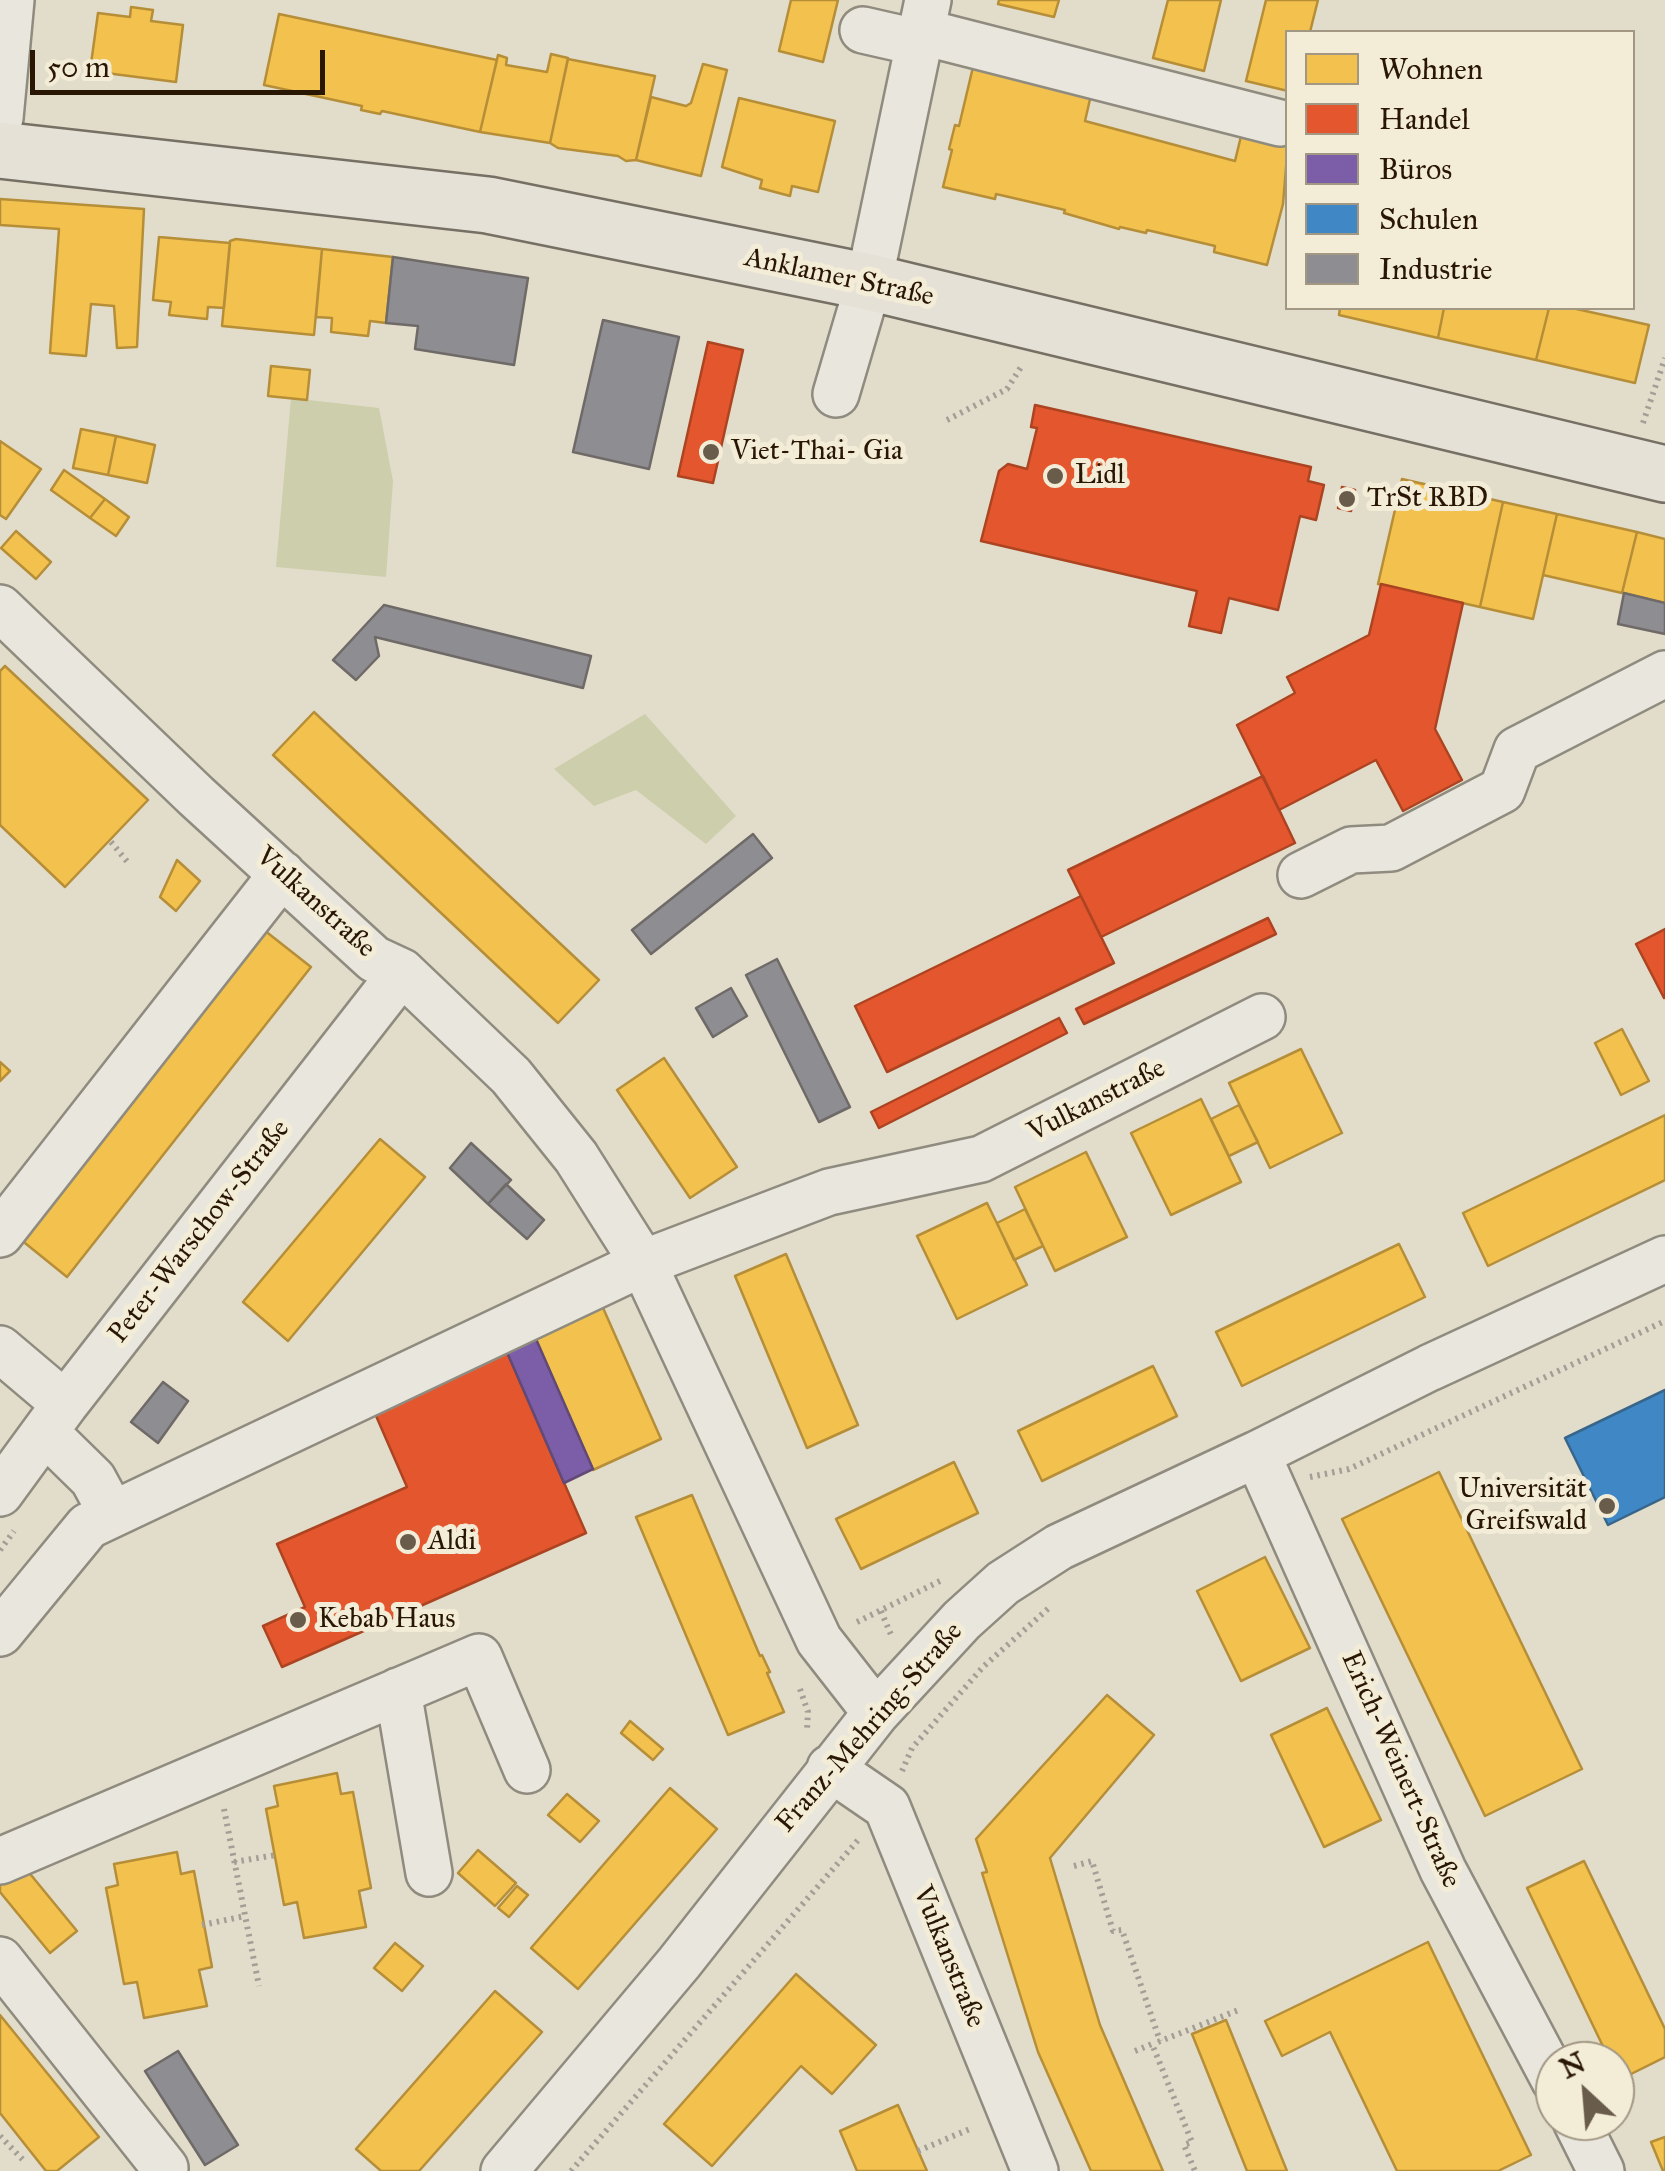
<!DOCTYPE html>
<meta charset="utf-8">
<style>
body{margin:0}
#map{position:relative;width:1665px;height:2171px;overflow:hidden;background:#e2ddcb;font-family:"IM FELL Great Primer",serif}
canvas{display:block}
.legend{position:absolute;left:1285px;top:30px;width:350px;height:280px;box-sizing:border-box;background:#f3ecd7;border:2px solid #a29783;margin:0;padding:12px 18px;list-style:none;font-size:30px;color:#291704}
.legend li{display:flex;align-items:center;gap:20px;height:50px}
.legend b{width:50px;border:2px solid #a29783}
.north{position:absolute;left:1535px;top:2041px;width:100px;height:100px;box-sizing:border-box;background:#f3ecd7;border:2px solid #a29783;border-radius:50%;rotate:334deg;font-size:28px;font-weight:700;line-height:40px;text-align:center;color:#291704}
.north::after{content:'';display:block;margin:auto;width:35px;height:45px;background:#6a5c4a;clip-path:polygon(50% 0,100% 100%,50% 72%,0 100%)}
.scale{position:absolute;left:30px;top:50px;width:295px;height:45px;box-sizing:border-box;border:5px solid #291704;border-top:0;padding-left:12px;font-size:30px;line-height:35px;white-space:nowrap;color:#291704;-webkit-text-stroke:8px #f3ecd7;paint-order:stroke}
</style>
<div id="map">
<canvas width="1665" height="2171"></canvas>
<ul class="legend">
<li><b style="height:28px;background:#f2c14e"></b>Wohnen</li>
<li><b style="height:28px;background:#e4572e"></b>Handel</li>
<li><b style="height:28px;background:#7b5ea7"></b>Büros</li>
<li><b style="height:28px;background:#3f88c5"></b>Schulen</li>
<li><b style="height:28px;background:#8d8d92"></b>Industrie</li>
</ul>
<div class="north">N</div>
<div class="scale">50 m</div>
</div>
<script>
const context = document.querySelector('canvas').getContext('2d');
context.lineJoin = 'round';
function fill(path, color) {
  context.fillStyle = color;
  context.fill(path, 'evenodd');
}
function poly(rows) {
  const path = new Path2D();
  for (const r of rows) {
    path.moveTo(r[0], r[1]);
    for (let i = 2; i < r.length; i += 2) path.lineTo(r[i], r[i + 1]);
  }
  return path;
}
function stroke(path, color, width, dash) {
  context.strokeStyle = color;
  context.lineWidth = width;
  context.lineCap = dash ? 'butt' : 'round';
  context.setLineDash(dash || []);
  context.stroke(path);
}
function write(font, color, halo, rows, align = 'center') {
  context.font = font + ' "IM FELL Great Primer",serif';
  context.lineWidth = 10;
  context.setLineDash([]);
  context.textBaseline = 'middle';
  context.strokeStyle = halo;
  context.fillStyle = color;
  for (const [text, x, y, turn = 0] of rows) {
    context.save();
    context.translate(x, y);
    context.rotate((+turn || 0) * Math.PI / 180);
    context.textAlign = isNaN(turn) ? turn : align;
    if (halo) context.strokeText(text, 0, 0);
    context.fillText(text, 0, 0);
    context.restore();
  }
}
const green = poly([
 [291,398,379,408,393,481,386,577,276,567],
 [645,714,736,816,706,844,636,790,594,806,554,769]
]);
const homes = poly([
 [791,0,838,0,823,62,779,51,791,0],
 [999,0,1059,0,1054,17,998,4,999,0],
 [1168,0,1221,0,1204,71,1153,58,1168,0],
 [1266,0,1318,0,1310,32,1288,32,1288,91,1246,81,1266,0],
 [131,7,153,10,151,21,183,25,176,82,90,71,98,13,130,17,131,7],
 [279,14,497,60,480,132,382,111,380,114,361,110,362,106,264,85,279,14],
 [551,54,568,58,550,143,480,132,498,55,507,58,506,65,547,72,551,54],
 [568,59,655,76,636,160,626,161,618,156,558,148,550,143,568,59],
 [703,64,727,70,701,176,636,160,651,97,686,106,691,103,703,64],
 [973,67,1091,95,1085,121,1235,161,1242,132,1288,143,1283,204,1267,265,1214,252,1215,246,1147,230,1146,233,1120,227,1119,229,1064,213,1065,210,996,194,995,199,943,187,952,150,949,149,955,125,959,126,973,67],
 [739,98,835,121,818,192,792,186,790,196,760,188,762,180,722,167,739,98],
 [0,199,144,209,137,347,117,348,114,306,91,304,86,356,50,353,59,229,0,225,0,199],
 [159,237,230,243,224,308,208,307,207,319,169,315,171,302,153,300,159,237],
 [236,239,322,249,314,335,222,326,230,241,236,239],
 [322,249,393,257,386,323,370,321,368,336,331,332,332,318,316,317,322,249],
 [1340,308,1444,308,1438,338,1339,315,1340,308],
 [1444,308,1549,308,1536,360,1438,338,1444,308],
 [1549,308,1572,308,1649,325,1635,383,1536,360,1549,308],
 [271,366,310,370,307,400,268,396,271,366],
 [81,429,116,436,108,475,73,468,81,429],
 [116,436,155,445,147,483,108,475,116,436],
 [0,441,41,469,6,519,0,515,0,441],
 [64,470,105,499,90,518,51,490,64,470],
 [1402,479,1503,502,1480,607,1378,584,1402,479],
 [105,499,129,517,116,536,90,518,105,499],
 [1503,502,1557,514,1533,619,1480,607,1503,502],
 [1557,514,1637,532,1622,593,1543,575,1557,514],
 [16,531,51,562,36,579,1,548,16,531],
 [1637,532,1665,539,1665,603,1622,593,1637,532],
 [5,666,148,800,65,887,0,825,0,671,5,666],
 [314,712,599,980,558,1023,273,755,314,712],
 [177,860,200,881,176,911,160,897,177,860],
 [264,930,311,967,67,1277,20,1239,264,930],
 [1622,1029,1649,1081,1621,1095,1595,1043,1622,1029],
 [1301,1049,1342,1133,1270,1168,1229,1083,1301,1049],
 [664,1058,737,1167,690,1198,617,1090,664,1058],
 [0,1062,10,1071,0,1081,0,1062],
 [1201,1099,1241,1182,1171,1215,1131,1133,1201,1099],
 [1239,1105,1258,1142,1229,1156,1211,1119,1239,1105],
 [1665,1115,1665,1180,1488,1266,1463,1213,1665,1115],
 [380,1139,425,1177,288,1341,243,1302,380,1139],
 [1086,1152,1127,1237,1055,1271,1015,1187,1086,1152],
 [987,1203,1027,1285,957,1319,917,1236,987,1203],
 [1025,1209,1043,1246,1014,1260,997,1223,1025,1209],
 [1399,1244,1425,1297,1242,1386,1216,1332,1399,1244],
 [786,1254,858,1425,807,1448,735,1276,786,1254],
 [600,1301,661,1439,593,1470,532,1330,600,1301],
 [1153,1366,1177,1416,1042,1481,1018,1431,1153,1366],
 [954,1462,978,1513,861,1569,836,1519,954,1462],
 [1439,1472,1582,1769,1485,1816,1342,1519,1439,1472],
 [692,1495,760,1656,762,1655,770,1672,767,1673,784,1712,728,1735,636,1517,692,1495],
 [1265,1557,1310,1648,1241,1681,1197,1591,1265,1557],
 [1107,1695,1154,1735,1050,1858,1100,2025,1163,2171,1091,2171,1038,2052,982,1873,987,1872,976,1839,1107,1695],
 [1327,1708,1381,1820,1324,1847,1271,1735,1327,1708],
 [630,1721,663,1749,653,1760,621,1733,630,1721],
 [337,1773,341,1794,353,1792,371,1888,359,1891,366,1927,304,1938,297,1902,284,1905,266,1809,278,1806,274,1786,337,1773],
 [670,1788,717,1829,578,1989,531,1948,670,1788],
 [567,1794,599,1821,580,1842,548,1815,567,1794],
 [478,1850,516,1883,495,1906,458,1873,478,1850],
 [177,1852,181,1874,194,1871,212,1967,199,1970,207,2006,144,2018,137,1982,124,1984,106,1888,118,1885,114,1864,177,1852],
 [1584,1861,1665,2029,1665,2057,1619,2080,1615,2061,1610,2061,1527,1888,1584,1861],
 [22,1864,77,1931,50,1953,0,1892,0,1883,22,1864],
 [517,1886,528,1895,509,1917,498,1908,517,1886],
 [1428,1942,1531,2155,1498,2171,1397,2171,1330,2032,1282,2056,1265,2021,1428,1942],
 [395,1943,423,1966,402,1991,374,1968,395,1943],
 [796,1974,876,2045,832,2094,801,2066,712,2166,664,2124,796,1974],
 [495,1991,542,2032,419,2171,381,2171,356,2149,495,1991],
 [0,2015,99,2137,57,2171,46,2171,0,2113,0,2015],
 [1226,2020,1287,2171,1247,2171,1192,2034,1226,2020],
 [898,2105,927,2171,857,2171,840,2131,898,2105],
 [1665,2137,1665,2171,1663,2171,1651,2142,1665,2137]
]);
const shops = poly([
 [708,342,743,350,713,483,678,476,708,342],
 [1035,405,1311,467,1308,481,1324,485,1316,520,1300,516,1278,610,1229,598,1221,633,1189,626,1197,591,981,541,999,471,1008,464,1027,469,1037,428,1031,427,1035,405],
 [1342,487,1355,490,1351,511,1338,508,1342,487],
 [1381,584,1463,603,1435,729,1462,780,1403,811,1376,760,1279,810,1237,725,1295,693,1287,677,1369,635,1381,584],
 [1263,776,1295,843,1101,937,1068,870,1263,776],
 [1081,896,1114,963,887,1072,855,1006,1081,896],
 [1268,918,1276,934,1084,1024,1076,1009,1268,918],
 [1665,929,1665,997,1664,998,1636,944,1665,929],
 [1059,1018,1067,1033,879,1128,871,1112,1059,1018],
 [503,1343,586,1533,282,1667,263,1626,305,1607,277,1544,407,1487,370,1402,503,1343]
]);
const offices = poly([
 [532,1330,593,1469,564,1483,503,1343,532,1330]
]);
const schools = poly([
 [1665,1390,1665,1497,1608,1525,1565,1438,1665,1390]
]);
const industry = poly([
 [393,257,528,278,514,365,415,349,418,326,386,323,393,257],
 [603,320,679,337,649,469,573,452,603,320],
 [1624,593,1665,603,1665,634,1618,624,1624,593],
 [384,605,591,656,583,688,375,637,379,656,356,680,333,660,384,605],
 [753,834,772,858,651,954,632,930,753,834],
 [777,959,850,1107,819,1122,746,975,777,959],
 [731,988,747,1016,713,1037,696,1008,731,988],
 [471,1143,511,1180,488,1204,450,1168,471,1143],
 [506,1184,544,1220,527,1239,488,1204,506,1184],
 [163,1382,188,1401,158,1443,131,1422,163,1382],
 [178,2051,238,2145,205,2165,145,2071,178,2051]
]);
const path = poly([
 [947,420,1007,389,1021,367],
 [1643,423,1665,358],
 [111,842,130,865],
 [1310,1477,1349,1469,1665,1321],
 [0,1550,14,1531],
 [881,1611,892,1637],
 [857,1622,940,1581],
 [800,1689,808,1712,807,1730],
 [902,1771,912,1748,983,1667,1050,1607],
 [224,1809,259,1986],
 [234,1862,276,1855],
 [1074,1866,1092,1861,1113,1931,1122,1930,1160,2041],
 [202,1925,245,1916],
 [1158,2042,1241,2009],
 [1135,2051,1152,2044,1192,2142,1184,2145,1195,2171],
 [0,2136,26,2163],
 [918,2151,972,2128],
 [571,2171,859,1839]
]);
const minor = poly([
 [863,30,920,43],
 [923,32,1280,123],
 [0,118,11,0],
 [836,394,869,282,928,0],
 [0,608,196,796,374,959,402,972,511,1076,576,1157,643,1263,819,1640,876,1713],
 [1301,875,1351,850,1391,848,1502,790,1517,750,1665,674],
 [0,1234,282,874],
 [0,1349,65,1404],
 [45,1432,93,1479,112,1514],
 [1257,1454,1443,1870,1555,2081],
 [0,1493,65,1404,402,972],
 [0,1633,88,1526,643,1263,829,1192,981,1159,1262,1017],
 [398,1691,429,1873],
 [830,1768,887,1807,1035,2171],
 [0,1861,479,1657,527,1770],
 [0,1960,165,2168,161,2171],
 [1576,2121,1601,2171],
 [504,2171,679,1963,876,1713,962,1620,1003,1583,1059,1547,1257,1454,1429,1368,1665,1259]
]);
const major = poly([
 [0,150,488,205,869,282,1665,474]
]);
const markers = [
 [711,452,10,"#6a5c4a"],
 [1055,476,10,"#6a5c4a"],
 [1347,499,10,"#6a5c4a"],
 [1607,1506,10,"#6a5c4a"],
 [408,1542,10,"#6a5c4a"],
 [298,1620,10,"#6a5c4a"]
];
const streetNames = [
 ["Anklamer Straße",839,278,12],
 ["Vulkanstraße",315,903,42],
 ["Vulkanstraße",1097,1101,-27],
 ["Peter-Warschow-Straße",200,1232,-52],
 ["Franz-Mehring-Straße",870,1728,-49],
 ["Erich-Weinert-Straße",1400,1770,66],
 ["Vulkanstraße",948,1957,68]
];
const poiNames = [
 ["Viet-Thai- Gia",731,452],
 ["Lidl",1075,476],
 ["TrSt RBD",1367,499],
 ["Universität",1587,1490,"right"],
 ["Greifswald",1587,1522,"right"],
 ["Aldi",428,1542],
 ["Kebab Haus",318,1620]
];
fill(green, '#cdceab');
fill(homes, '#f2c14e');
stroke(homes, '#b68e38', 2.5);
fill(shops, '#e4572e');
stroke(shops, '#ac4421', 2.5);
fill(offices, '#7b5ea7');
stroke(offices, '#624976', 2.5);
fill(schools, '#3f88c5');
stroke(schools, '#38668b', 2.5);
fill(industry, '#8d8d92');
stroke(industry, '#6f6a67', 2.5);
stroke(minor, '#908b7f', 50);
stroke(major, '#767064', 60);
stroke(path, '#a39f96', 6, [2.5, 5]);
stroke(minor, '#e9e6dd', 45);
stroke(major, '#e5e1d7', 55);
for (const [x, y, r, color] of markers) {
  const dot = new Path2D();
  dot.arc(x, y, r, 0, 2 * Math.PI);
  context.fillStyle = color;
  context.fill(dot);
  stroke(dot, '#f3ecd7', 4);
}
write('28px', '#291704', '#f3ecd7', streetNames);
write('28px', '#291704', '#f3ecd7', poiNames, 'left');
</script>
